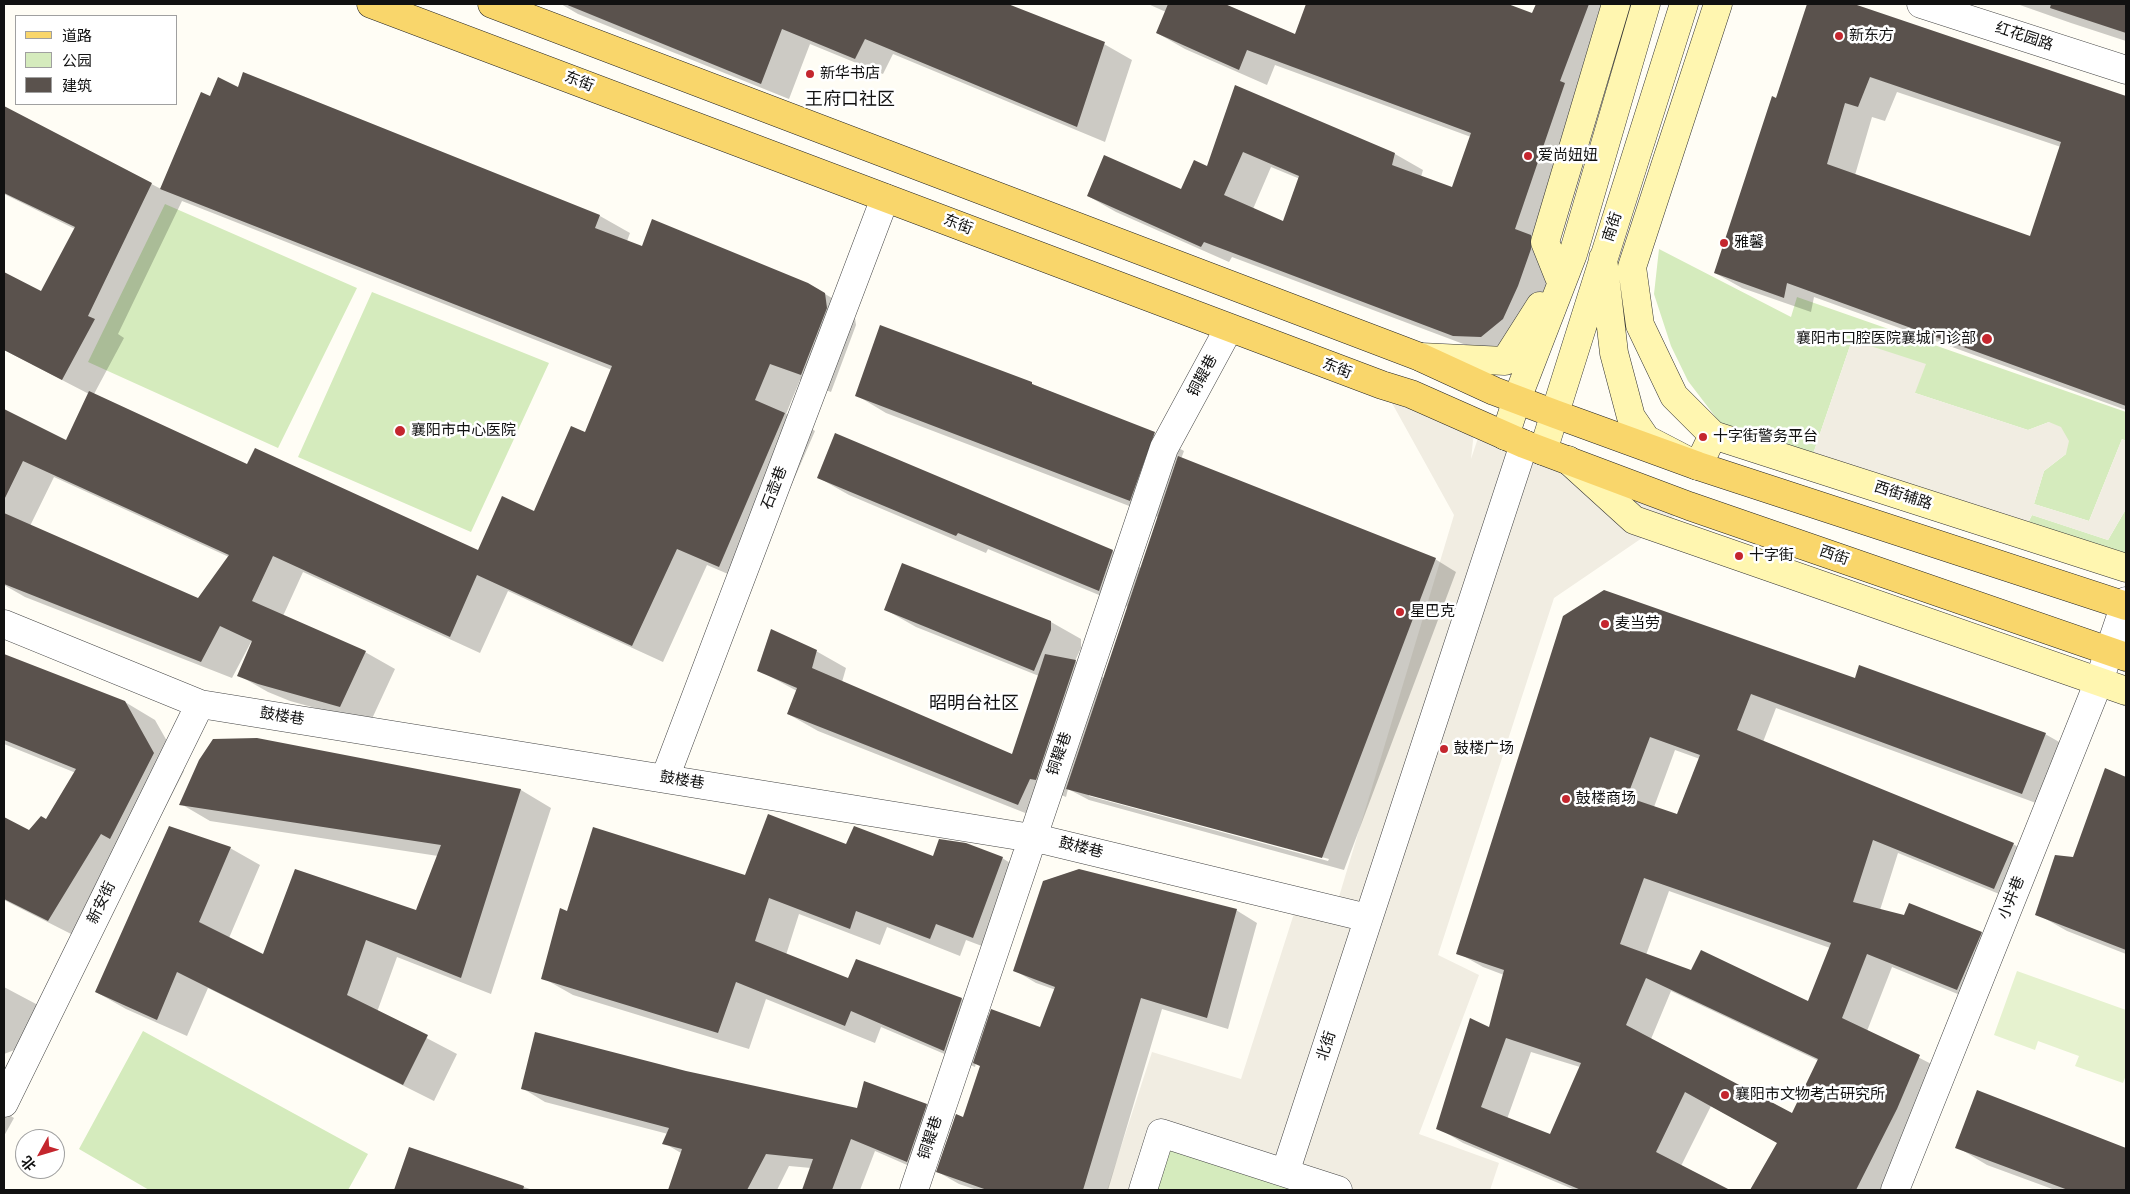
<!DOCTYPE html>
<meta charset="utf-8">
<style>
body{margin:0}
#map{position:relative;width:2130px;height:1194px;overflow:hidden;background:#fffdf5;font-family:"Times New Roman","Noto Sans SC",serif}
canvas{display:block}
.frame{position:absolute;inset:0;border:5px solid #111;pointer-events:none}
.legend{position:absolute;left:15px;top:15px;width:162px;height:90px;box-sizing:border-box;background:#fff;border:1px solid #a0a0a0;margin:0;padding:6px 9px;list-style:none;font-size:15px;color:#111}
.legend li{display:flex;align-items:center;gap:10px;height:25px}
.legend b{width:25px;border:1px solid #a0a0a0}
.north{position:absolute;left:15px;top:1129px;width:50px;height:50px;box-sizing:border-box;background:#fff;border:1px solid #a0a0a0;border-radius:50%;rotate:231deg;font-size:14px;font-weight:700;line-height:20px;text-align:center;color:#111}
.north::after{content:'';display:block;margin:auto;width:18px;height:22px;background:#c4262e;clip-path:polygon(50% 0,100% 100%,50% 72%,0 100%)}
</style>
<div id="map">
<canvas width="2130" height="1194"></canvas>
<div class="frame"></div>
<ul class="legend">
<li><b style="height:6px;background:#f9d66b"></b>道路</li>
<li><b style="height:14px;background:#d5ebbd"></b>公园</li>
<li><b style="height:14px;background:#5a524d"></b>建筑</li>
</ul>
<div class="north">北</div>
</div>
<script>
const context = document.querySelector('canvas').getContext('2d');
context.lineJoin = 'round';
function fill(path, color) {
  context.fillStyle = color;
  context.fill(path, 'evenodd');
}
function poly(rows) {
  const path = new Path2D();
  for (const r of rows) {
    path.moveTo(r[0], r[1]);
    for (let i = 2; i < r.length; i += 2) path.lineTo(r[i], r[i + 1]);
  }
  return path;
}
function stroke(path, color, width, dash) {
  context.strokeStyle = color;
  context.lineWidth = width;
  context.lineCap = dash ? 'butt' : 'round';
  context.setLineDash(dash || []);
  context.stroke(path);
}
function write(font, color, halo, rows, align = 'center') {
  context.font = font + ' "Times New Roman","Noto Sans SC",serif';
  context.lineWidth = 5;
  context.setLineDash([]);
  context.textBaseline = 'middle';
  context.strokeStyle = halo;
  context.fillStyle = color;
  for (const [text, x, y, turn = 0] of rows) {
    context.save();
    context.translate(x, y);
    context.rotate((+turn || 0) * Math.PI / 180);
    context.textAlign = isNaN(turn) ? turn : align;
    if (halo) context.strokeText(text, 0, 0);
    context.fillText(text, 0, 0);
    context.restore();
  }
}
const green = poly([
 [165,204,357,288,278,448,88,362],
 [1659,249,1791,317,1797,297,2126,412,2126,441,2122,439,2089,521,2034,504,2044,471,2066,454,2049,422,2028,430,1915,393,1852,340,1813,454,1724,428,1688,381,1671,346,1654,294],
 [372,292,549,363,471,532,298,457],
 [2126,509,2126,568,2022,535,2032,515,2108,540],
 [143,1031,368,1154,348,1190,149,1190,79,1149],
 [1161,1133,1338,1190,1143,1190]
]);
const pitch = poly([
 [2017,971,2126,1010,2126,1075,2123,1083,2075,1066,2079,1056,2038,1041,2035,1050,1994,1035]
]);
const plaza = poly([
 [1852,340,1926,364,1915,393,2028,430,2049,422,2061,427,2069,441,2066,454,2044,471,2034,504,2089,521,2122,439,2126,441,2126,509,2108,540,2032,515,2028,522,1813,454],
 [1382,385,1475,423,1471,459,1482,426,1689,506,1554,598,1438,955,1479,975,1419,1134,1499,1163,1490,1190,1338,1190,1161,1133,1143,1190,1107,1190,1152,1052,1241,1079,1298,901,1335,910,1454,515]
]);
const shadow = poly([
 [561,4,1005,4,1104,44,1132,60,1105,142,893,54,883,74,810,44,789,99,578,14],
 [1148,4,1222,4,1295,36,1307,4,1504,4,1533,15,1537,4,1623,4,1543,244,1558,253,1546,302,1509,352,1482,351,1232,257,1229,262,1116,212,1088,196,1182,191,1208,168,1236,87,1395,154,1423,170,1421,177,1453,189,1471,137,1275,65,1267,85,1185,49,1157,33,1166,12],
 [1271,167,1300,179,1283,223,1253,209],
 [1809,4,1850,4,2126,97,2126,410,1814,297,1811,312,1742,288,1715,273],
 [1897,92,2061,147,2031,238,1855,175,1872,117,1885,121],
 [2017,4,2126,4,2126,41,2071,23],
 [243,74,600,216,630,233,627,241,643,248,808,284,854,311,856,325,831,392,800,380,786,414,815,431,749,583,707,565,663,662,508,591,480,653,303,572,283,616,365,652,395,669,370,723,290,701,268,692,238,675,253,643,251,642,232,678,25,597,4,585,6,559,4,558,4,411,67,442,89,394,4,350,4,273,41,293,75,229,4,194,4,107,161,189,210,98,238,88],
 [182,201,612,370,586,434,534,512,479,552,248,466,94,394,124,338,118,334],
 [54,477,229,557,198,599,30,526],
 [1032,384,1154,434,1184,451,1181,459,1435,559,1456,572,1344,870,1089,800,1068,789,1066,797,1061,795,1048,822,818,731,788,714,797,691,758,670,816,651,846,668,842,682,1013,756,1039,676,916,627,886,610,1051,622,1081,639,1081,648,1075,661,1104,678,1128,607,988,549,986,553,849,495,819,478,1113,551,1141,568,1158,517,886,413,856,395],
 [1089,794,1329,859,1328,861,1089,796],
 [1564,617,1856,680,2045,734,2070,748,2047,807,1776,708,1763,742,2013,844,2038,859,2019,902,1898,853,1880,910,1981,933,2006,948,1982,1004,1892,967,1867,1031,1945,1071,1888,1190,1751,1190,1779,1143,1711,1106,1681,1166,1727,1190,1575,1190,1463,1143,1438,1128,1490,1029,1504,975,1483,967,1458,953],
 [1675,750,1700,759,1678,815,1654,807],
 [1669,891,1830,948,1809,1003,1692,971,1646,955],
 [1671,991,1819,1061,1793,1114,1651,1039],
 [1531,1052,1580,1067,1551,1136,1507,1119],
 [4,655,125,702,155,720,184,771,141,855,79,938,4,900,4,819,30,832,46,820,76,773,4,744],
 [257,740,521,790,551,808,491,994,397,957,377,1012,457,1054,434,1101,208,988,187,1036,126,1009,96,992,230,848,260,865,229,938,264,956,417,911,438,856,210,821,181,804],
 [2106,770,2126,778,2126,954,2067,931,2037,914,2074,859],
 [847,846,934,858,1002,858,1032,876,1003,954,966,940,960,956,887,927,880,945,799,914,786,955,849,980,857,960,962,999,990,1016,1041,1029,1056,990,1036,983,1014,970,1236,910,1257,923,1228,1029,1162,1009,1108,1190,977,1190,959,1184,938,1172,964,1118,982,1066,976,1063,975,1067,881,1027,875,1043,766,999,749,1049,573,995,543,978,567,912,745,877],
 [4,987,53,1013,38,1041,4,1054],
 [685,1072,858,1110,926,1105,949,1118,930,1175,875,1151,860,1190,804,1190,811,1168,789,1166,777,1190,670,1190,681,1153,664,1143,668,1134,545,1102,522,1088],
 [1978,1091,2126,1150,2126,1190,2055,1190,1987,1165,1957,1147],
 [4,1112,14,1118,4,1136],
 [410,1149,533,1190,395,1190]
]);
const building = poly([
 [565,4,1008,4,1105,42,1077,127,865,39,855,59,782,29,761,84],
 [1168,4,1225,4,1295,34,1306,4,1508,4,1532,13,1536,4,1589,4,1560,81,1565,83,1515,229,1531,235,1531,249,1518,286,1503,319,1481,337,1453,336,1204,242,1201,247,1087,196,1104,155,1181,189,1194,160,1207,166,1235,85,1395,153,1392,165,1452,187,1471,133,1247,50,1239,70,1156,33],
 [1243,152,1299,176,1283,221,1224,195],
 [1807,4,1854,4,2126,96,2126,406,1787,283,1784,298,1714,273,1772,96,1776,98],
 [1870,77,2061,142,2030,236,1827,164,1845,103,1858,107],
 [2051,4,2126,4,2126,33,2050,8],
 [243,72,600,215,595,228,642,246,652,219,808,283,825,293,827,308,801,375,770,364,755,400,785,413,719,567,677,549,632,646,477,575,450,637,273,556,252,601,366,651,340,707,258,684,237,676,252,641,220,626,201,662,4,584,4,513,198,598,229,555,23,461,4,500,4,409,66,440,89,391,247,464,255,448,478,550,502,496,534,511,571,426,585,432,612,366,160,189,201,92,210,96,218,77,238,87],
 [4,106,152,183,88,316,95,319,62,380,4,350,4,272,41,291,75,227,4,193],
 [880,325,1032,382,1032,384,1155,432,1130,501,855,396],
 [835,433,1113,550,1099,591,958,533,956,536,817,478],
 [1178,456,1436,558,1322,858,1066,789],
 [902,563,1051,621,1051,630,1034,671,884,610],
 [1604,590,1855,678,1859,665,2046,733,2022,794,1751,694,1737,730,2014,843,1994,889,1873,840,1853,902,1904,915,1909,903,1982,932,1957,990,1867,954,1842,1018,1920,1055,1897,1109,1856,1190,1750,1190,1777,1143,1685,1092,1656,1152,1730,1190,1581,1190,1436,1129,1470,1018,1489,1027,1504,970,1456,954,1563,616],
 [1650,737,1700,755,1677,814,1627,797],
 [1644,878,1831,943,1808,1001,1701,950,1691,970,1620,944],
 [1646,978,1818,1059,1792,1113,1626,1025],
 [1506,1038,1581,1063,1550,1134,1481,1107],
 [771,629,817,650,812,668,1012,754,1045,654,1076,660,1036,780,1030,779,1018,805,787,714,797,688,757,671],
 [4,654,125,701,154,753,110,839,101,834,48,921,4,899,4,817,29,830,41,816,46,819,76,769,4,740],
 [257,738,521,789,461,978,366,940,347,995,428,1035,403,1085,177,972,157,1020,95,992,169,826,231,847,199,922,263,954,295,869,416,910,441,845,179,805,199,760,213,739],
 [2105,768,2126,777,2126,950,2035,915,2055,855,2073,857],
 [768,814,846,844,854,826,933,856,939,839,966,843,1003,857,973,938,936,924,930,939,856,911,850,929,769,898,755,941,848,978,856,959,962,998,944,1051,851,1011,845,1026,736,982,718,1033,541,979,560,908,567,911,593,827,745,875],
 [1079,869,1237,909,1207,1018,1141,998,1083,1190,987,1190,936,1172,956,1114,963,1117,980,1066,973,1063,991,1009,1040,1027,1055,987,1013,971,1043,881],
 [535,1032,686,1071,857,1108,864,1081,927,1104,907,1162,851,1139,832,1190,802,1190,813,1159,766,1154,747,1190,668,1190,682,1149,662,1144,669,1128,521,1089],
 [1977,1090,2126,1148,2126,1190,2068,1190,1955,1148],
 [409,1147,524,1186,523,1190,394,1190]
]);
const street = poly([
 [1921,4,2126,70],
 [4,624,200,704,1044,840,1368,918],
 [665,778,885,198],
 [4,1103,200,704],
 [1285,1173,1524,444],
 [914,1190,1164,448,1229,328],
 [1143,1190,1161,1133,1338,1190],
 [1895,1190,2099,681,2126,601]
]);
const secondary = poly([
 [1603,258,1614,353,1631,417,1646,439,1698,466,1713,435,2126,568],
 [1559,277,1545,242,1616,4],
 [1421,357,1505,361,1540,306],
 [1713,435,1674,396,1640,325,1632,267,1718,4],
 [1505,436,1517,399,1573,254,1646,4],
 [1543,451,1684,4],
 [1568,460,1634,520,2126,691]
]);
const primary = poly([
 [371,4,1382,385,1411,394,1524,444,1689,506,2126,657],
 [492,4,1420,357,1494,391,1555,414,1698,466,2126,606]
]);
const markers = [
 [1839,36,5,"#c4262e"],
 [810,74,5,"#c4262e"],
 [1528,156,5,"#c4262e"],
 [1724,243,5,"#c4262e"],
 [1987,339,6,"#c4262e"],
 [400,431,6,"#c4262e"],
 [1703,437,5,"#c4262e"],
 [1739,556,5,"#c4262e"],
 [1400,612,5,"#c4262e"],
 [1605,624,5,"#c4262e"],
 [1444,749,5,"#c4262e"],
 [1566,799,5,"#c4262e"],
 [1725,1095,5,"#c4262e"]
];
const poiNames = [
 ["新东方",1849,36],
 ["新华书店",820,74],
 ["爱尚妞妞",1538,156],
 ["雅馨",1734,243],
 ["襄阳市口腔医院襄城门诊部",1976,339,"right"],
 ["襄阳市中心医院",411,431],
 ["十字街警务平台",1713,437],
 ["十字街",1749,556],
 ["星巴克",1410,612],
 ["麦当劳",1615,624],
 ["鼓楼广场",1454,749],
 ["鼓楼商场",1576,799],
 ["襄阳市文物考古研究所",1735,1095]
];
const streetNames = [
 ["红花园路",2024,37,18],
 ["东街",579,82,21],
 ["东街",958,225,21],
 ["南街",1613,227,-72],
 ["东街",1337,369,21],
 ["铜鞮巷",1203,376,-62],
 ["石壶巷",775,488,-69],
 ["西街辅路",1903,496,18],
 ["西街",1834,556,19],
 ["鼓楼巷",282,717,9],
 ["铜鞮巷",1060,754,-71],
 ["鼓楼巷",682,781,9],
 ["鼓楼巷",1081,848,14],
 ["小井巷",2012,898,-68],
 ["新安街",102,903,-64],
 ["北街",1327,1046,-72],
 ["铜鞮巷",931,1138,-72]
];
const quarterNames = [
 ["王府口社区",850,100],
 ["昭明台社区",974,704]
];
fill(green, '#d5ebbd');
fill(pitch, '#e6f2cf');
fill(plaza, '#f1ede2');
fill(shadow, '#0003');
fill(building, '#5a524d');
stroke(street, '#444', 29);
stroke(secondary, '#333', 29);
stroke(primary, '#222', 29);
stroke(street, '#fff', 28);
stroke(secondary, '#fff6b0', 28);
stroke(primary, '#f9d66b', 28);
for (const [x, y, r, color] of markers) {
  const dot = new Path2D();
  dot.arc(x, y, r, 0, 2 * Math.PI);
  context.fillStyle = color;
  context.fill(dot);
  stroke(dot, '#fff', 2);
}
write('15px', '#111', '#fff', poiNames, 'left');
write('15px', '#111', '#fff', streetNames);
write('18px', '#111', '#fff', quarterNames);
</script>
